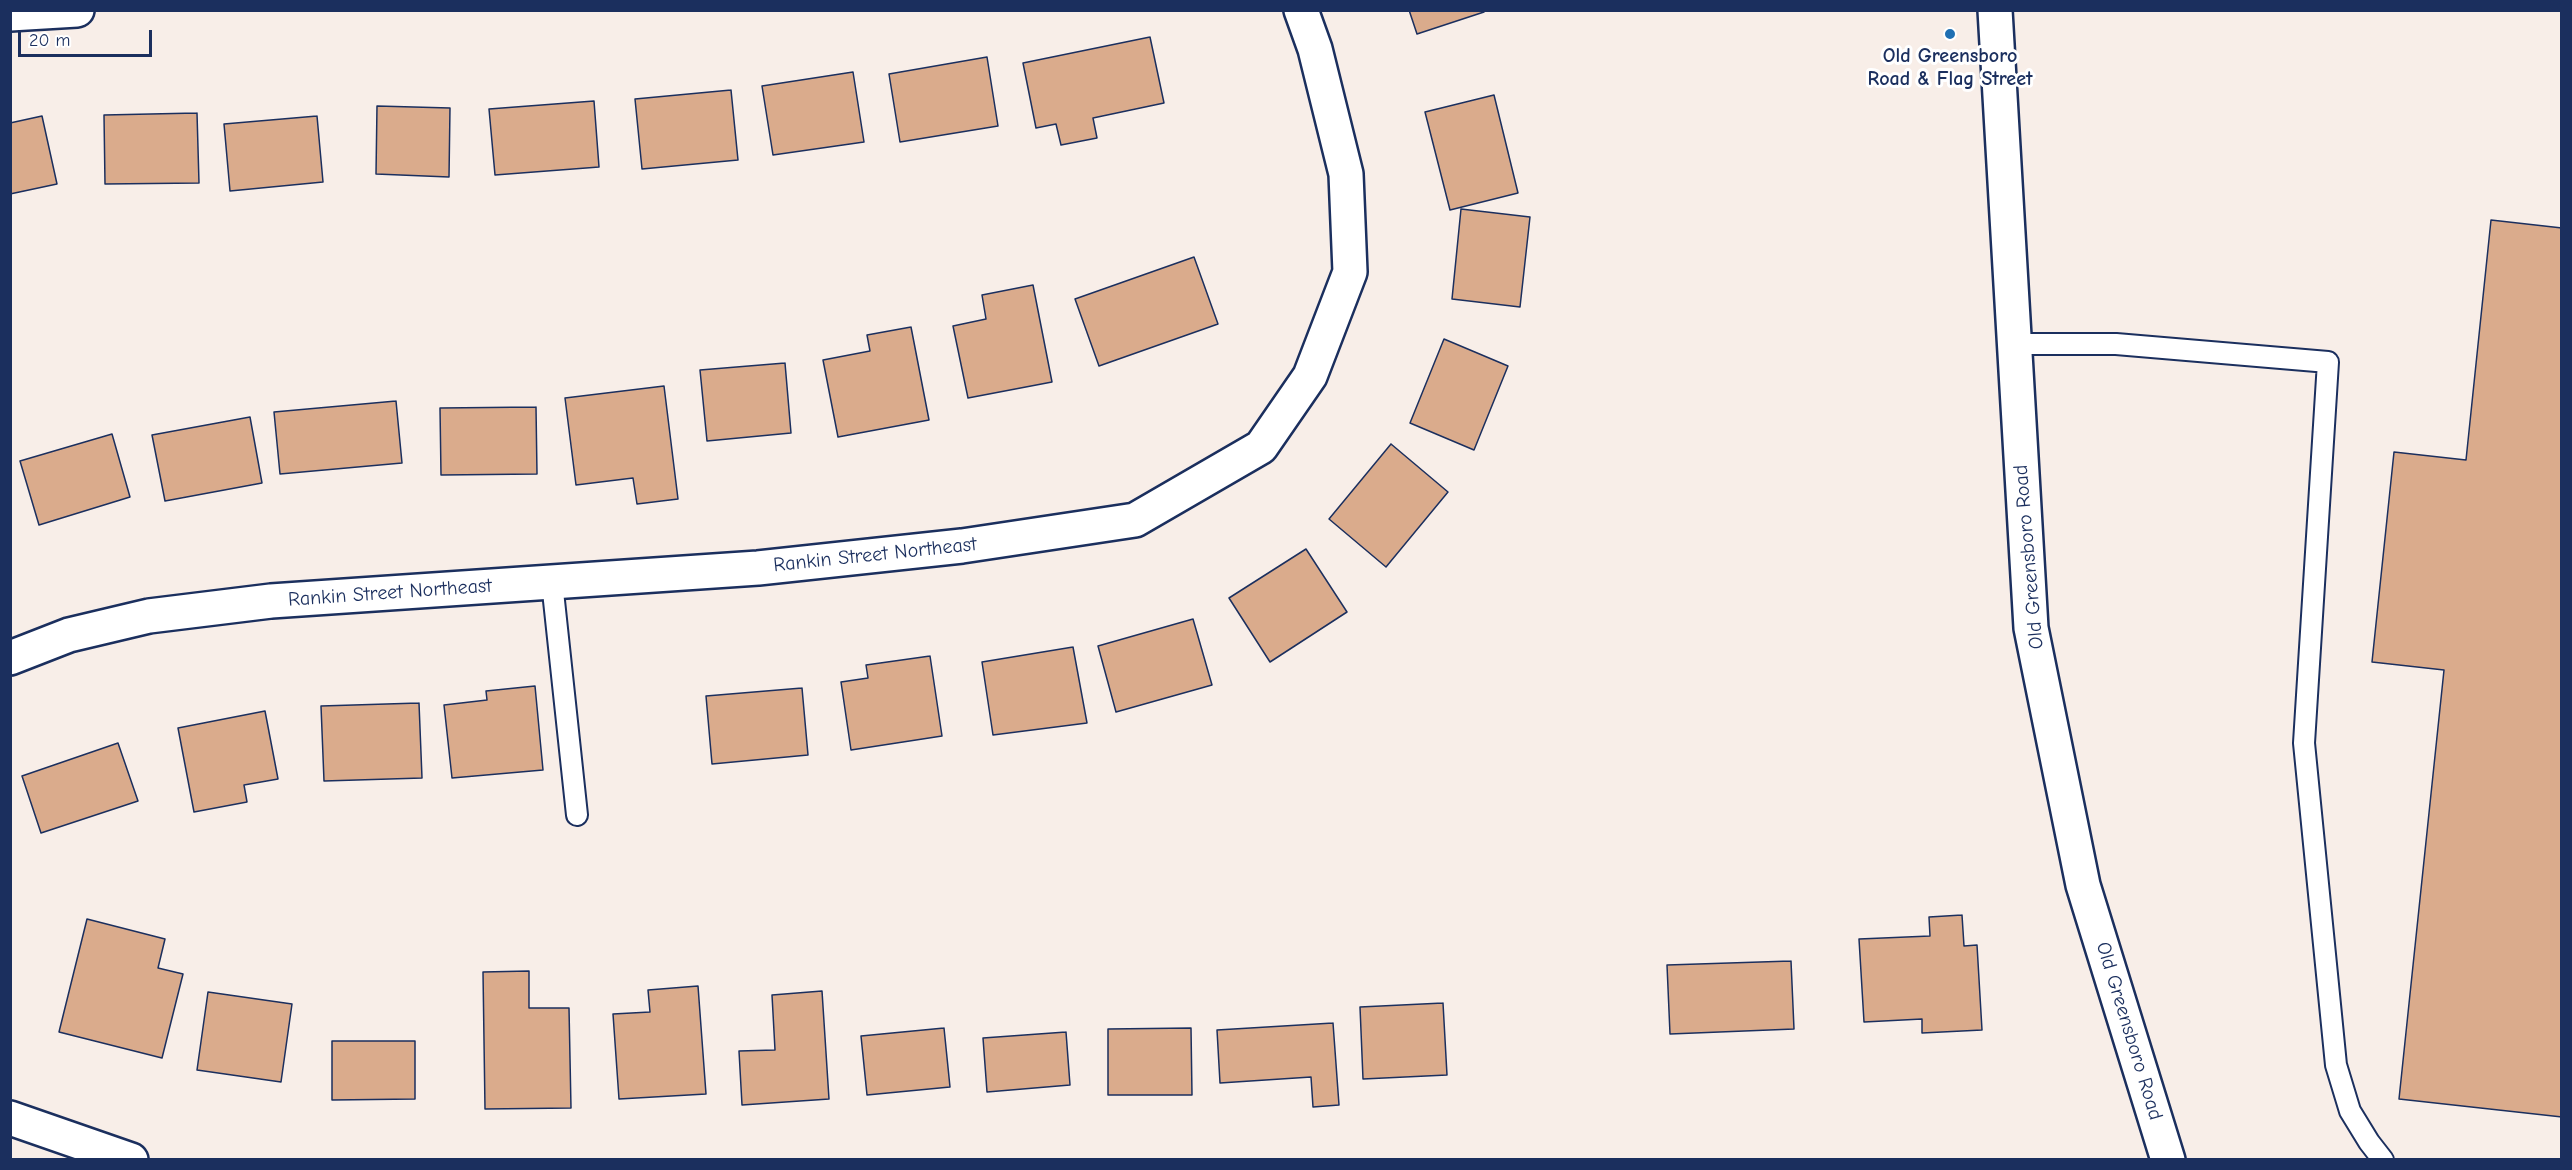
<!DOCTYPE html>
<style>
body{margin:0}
#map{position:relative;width:2572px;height:1170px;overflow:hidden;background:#f8eee8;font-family:"Comic Neue",sans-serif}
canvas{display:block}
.frame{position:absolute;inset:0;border:12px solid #1b2f5e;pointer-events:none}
.scale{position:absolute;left:18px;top:30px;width:134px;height:27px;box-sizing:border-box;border:3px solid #1b2f5e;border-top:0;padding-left:8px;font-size:18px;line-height:21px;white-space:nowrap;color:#1b2f5e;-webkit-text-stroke:4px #fff;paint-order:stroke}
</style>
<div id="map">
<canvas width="2572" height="1170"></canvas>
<div class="frame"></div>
<div class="scale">20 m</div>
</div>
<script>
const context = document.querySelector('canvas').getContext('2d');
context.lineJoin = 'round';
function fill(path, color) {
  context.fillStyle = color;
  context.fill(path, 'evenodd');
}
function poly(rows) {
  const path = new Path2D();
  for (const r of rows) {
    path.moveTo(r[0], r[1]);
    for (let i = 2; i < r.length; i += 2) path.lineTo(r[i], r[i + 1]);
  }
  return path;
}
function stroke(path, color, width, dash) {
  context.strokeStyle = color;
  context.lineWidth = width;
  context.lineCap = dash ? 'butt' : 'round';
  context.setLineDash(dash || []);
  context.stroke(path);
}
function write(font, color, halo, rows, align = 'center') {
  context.font = font + ' "Comic Neue",sans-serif';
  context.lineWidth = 6;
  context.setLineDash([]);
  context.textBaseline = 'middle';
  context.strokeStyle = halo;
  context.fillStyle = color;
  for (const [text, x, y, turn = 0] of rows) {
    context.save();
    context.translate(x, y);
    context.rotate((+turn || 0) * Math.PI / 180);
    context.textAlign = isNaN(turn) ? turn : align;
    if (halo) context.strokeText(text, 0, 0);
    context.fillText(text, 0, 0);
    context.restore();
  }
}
const building = poly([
 [1409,10,1483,10,1484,12,1417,34,1409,10],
 [1150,37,1164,103,1093,118,1097,138,1061,145,1056,124,1036,128,1023,63,1150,37],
 [987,57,998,126,900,142,889,74,987,57],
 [853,72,864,142,773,155,762,86,853,72],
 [731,90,738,160,642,169,635,99,731,90],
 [1494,95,1518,193,1450,210,1425,112,1494,95],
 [594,101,599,167,495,175,489,109,594,101],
 [377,106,450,108,449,177,376,174,377,106],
 [197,113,199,183,105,184,104,115,197,113],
 [42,116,57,184,10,194,10,123,42,116],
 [317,116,323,182,230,191,224,124,317,116],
 [1461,209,1530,217,1520,307,1452,299,1461,209],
 [2491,220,2562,228,2562,1117,2399,1099,2444,670,2372,662,2394,452,2466,460,2491,220],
 [1194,257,1218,324,1099,366,1075,299,1194,257],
 [1033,285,1052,382,968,398,953,326,986,319,982,295,1033,285],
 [911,327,929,420,838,437,823,360,870,351,867,335,911,327],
 [1444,339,1508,366,1474,450,1410,423,1444,339],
 [785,363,791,433,707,441,700,370,785,363],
 [664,386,678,499,637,504,633,478,576,485,565,398,664,386],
 [396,401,402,463,280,474,274,412,396,401],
 [536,407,537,474,441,475,440,408,536,407],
 [250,417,262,483,165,501,152,435,250,417],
 [112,434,130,497,39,525,20,461,112,434],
 [1391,444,1448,492,1386,567,1329,519,1391,444],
 [1306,549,1347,612,1270,662,1229,598,1306,549],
 [1193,619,1212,685,1116,712,1098,646,1193,619],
 [1073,647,1087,723,993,735,982,662,1073,647],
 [930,656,942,736,851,750,841,682,868,678,866,665,930,656],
 [535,686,543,770,452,778,444,705,487,700,486,691,535,686],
 [802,688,808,755,712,764,706,696,802,688],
 [419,703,422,778,324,781,321,706,419,703],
 [265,711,278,779,244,785,247,802,194,812,178,728,265,711],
 [118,743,138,801,41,833,22,776,118,743],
 [1962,915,1964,946,1977,945,1982,1030,1922,1033,1922,1019,1864,1022,1859,939,1930,936,1929,917,1962,915],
 [87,919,165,939,158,968,183,974,162,1058,59,1032,87,919],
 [1791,961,1794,1029,1670,1034,1667,965,1791,961],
 [529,971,529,1008,569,1008,571,1108,485,1109,483,972,529,971],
 [698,986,706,1094,619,1099,613,1014,650,1012,648,990,698,986],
 [822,991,829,1099,742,1105,739,1051,775,1050,772,995,822,991],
 [208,992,292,1004,281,1082,197,1070,208,992],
 [1443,1003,1447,1075,1363,1079,1360,1007,1443,1003],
 [1333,1023,1339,1105,1313,1107,1311,1077,1220,1083,1217,1030,1333,1023],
 [944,1028,950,1087,867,1095,861,1036,944,1028],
 [1191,1028,1192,1095,1108,1095,1108,1029,1191,1028],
 [1066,1032,1070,1085,987,1092,983,1038,1066,1032],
 [332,1041,415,1041,415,1099,332,1100,332,1041]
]);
const lane = poly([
 [2014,344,2116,344,2328,362,2304,743,2336,1065,2350,1111,2369,1142,2383,1160],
 [552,582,577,815]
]);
const street = poly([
 [10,14,77,10],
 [10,658,69,635,149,616,271,601,758,568,962,546,1135,520,1261,447,1310,376,1350,272,1346,174,1315,49,1301,10],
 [10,1118,131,1160]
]);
const secondary = poly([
 [1995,10,2031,628,2083,885,2168,1160]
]);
const markers = [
 [1950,34,6,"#1f6fb2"]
];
const poiNames = [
 ["Old Greensboro",1950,56],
 ["Road & Flag Street",1950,79]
];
const streetNames = [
 ["Rankin Street Northeast",875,555,-6],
 ["Old Greensboro Road",2029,557,-95],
 ["Rankin Street Northeast",390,593,-4],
 ["Old Greensboro Road",2129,1031,73]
];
fill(building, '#daab8c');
stroke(building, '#1b2f5e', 1.5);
stroke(lane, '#1b2f5e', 24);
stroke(street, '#1b2f5e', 38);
stroke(secondary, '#1b2f5e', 38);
stroke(lane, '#fff', 20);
stroke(street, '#fff', 33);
stroke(secondary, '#fff', 33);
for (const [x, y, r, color] of markers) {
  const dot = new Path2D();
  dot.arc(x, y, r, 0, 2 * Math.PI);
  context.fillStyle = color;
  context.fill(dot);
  stroke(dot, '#fff', 2);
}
write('bold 20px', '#1b2f5e', '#fff', poiNames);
write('20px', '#1b2f5e', '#fff', streetNames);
</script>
